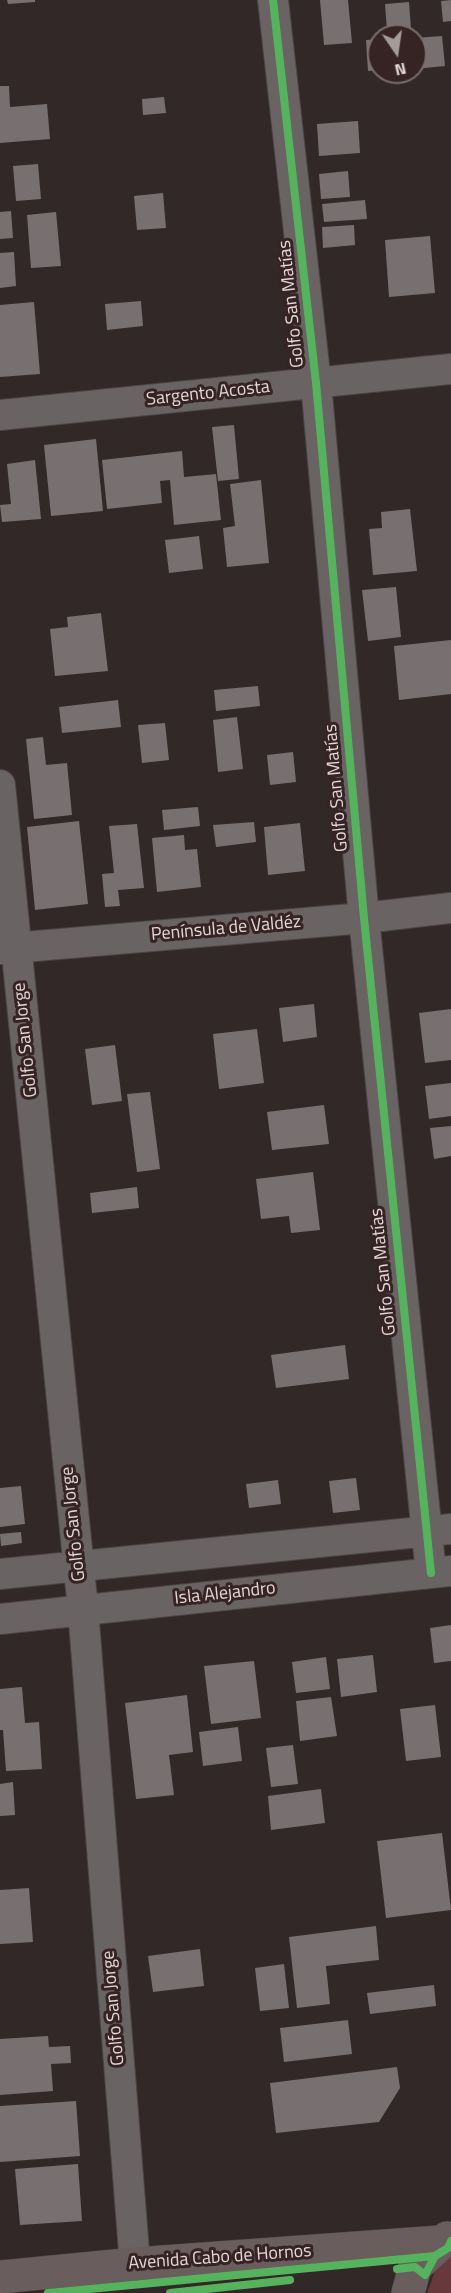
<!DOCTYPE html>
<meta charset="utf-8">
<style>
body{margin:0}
#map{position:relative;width:451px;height:2293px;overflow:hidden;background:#322828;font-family:"Titillium Web",sans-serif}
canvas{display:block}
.north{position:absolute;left:367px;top:24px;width:60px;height:60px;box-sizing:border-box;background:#362425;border:2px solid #7b6c6c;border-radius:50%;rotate:167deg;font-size:16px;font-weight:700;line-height:24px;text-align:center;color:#e3d7d7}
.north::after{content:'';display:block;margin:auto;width:21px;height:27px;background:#a59a9a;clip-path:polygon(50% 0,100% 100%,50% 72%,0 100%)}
</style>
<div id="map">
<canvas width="451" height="2293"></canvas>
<div class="north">N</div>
</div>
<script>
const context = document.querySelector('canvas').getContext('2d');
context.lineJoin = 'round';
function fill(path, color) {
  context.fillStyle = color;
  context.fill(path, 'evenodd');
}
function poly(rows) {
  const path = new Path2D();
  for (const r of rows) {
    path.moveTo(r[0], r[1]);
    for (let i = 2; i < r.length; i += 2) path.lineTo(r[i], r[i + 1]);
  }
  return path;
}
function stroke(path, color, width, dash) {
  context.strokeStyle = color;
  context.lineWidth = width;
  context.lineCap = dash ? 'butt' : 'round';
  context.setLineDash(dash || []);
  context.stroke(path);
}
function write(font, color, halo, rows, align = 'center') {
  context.font = font + ' "Titillium Web",sans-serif';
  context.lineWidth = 6;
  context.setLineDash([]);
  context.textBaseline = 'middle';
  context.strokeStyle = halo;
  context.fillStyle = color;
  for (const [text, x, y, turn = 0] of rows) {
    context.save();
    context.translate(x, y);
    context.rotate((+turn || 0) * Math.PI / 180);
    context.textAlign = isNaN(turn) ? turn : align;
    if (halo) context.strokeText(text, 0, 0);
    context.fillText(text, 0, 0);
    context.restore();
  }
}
const green = poly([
 [451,2255,451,2293,427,2293,435,2271]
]);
const building = poly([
 [7,0,35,0,35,2,8,4],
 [320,0,348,0,352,43,324,45],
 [451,0,451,21,443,22,441,1],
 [409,2,411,29,387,31,385,4],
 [442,36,445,66,415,69,415,38],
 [379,39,379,70,368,71,366,40],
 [0,86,9,86,10,107,47,104,50,139,0,143],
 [164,97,166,113,143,115,142,99],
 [358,121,360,153,319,156,317,124],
 [38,164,41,199,16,201,13,166],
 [348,171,350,197,321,199,319,174],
 [163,193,166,228,137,230,134,196],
 [365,200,367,219,324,222,322,204],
 [11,211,13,238,0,239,0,212],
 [56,212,61,266,31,268,27,215],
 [354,225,355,245,323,248,322,227],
 [430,236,435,293,389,297,385,240],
 [14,252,16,286,0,288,0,253],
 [141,301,143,326,107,330,105,304],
 [34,302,40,374,0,377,0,305],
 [234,425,239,479,218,481,212,427],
 [96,439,103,511,51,516,44,445],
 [182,451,184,477,216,474,221,520,174,525,170,480,160,481,162,503,107,509,102,460],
 [35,460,41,519,2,522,0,505,11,504,7,464],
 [261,480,269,563,227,567,223,528,235,526,230,484],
 [410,509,417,571,373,575,369,529,382,528,381,512],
 [199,536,203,569,169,573,165,540],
 [396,587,401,637,368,641,362,590],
 [101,613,108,671,55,676,50,629,68,627,67,617],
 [451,640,451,694,399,700,394,646],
 [258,686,260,706,216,711,214,690],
 [118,700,121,727,62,733,59,707],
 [237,717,243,769,218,772,213,720],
 [165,723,169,760,142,763,138,725],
 [43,737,46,765,67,763,72,815,34,819,26,739],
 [293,752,296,782,270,785,267,755],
 [198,807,200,826,164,830,162,810],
 [79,821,88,904,35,910,27,827],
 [254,822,256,842,216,847,213,825],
 [300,823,305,871,268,875,264,827],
 [137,824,144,888,118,890,120,906,105,907,102,874,114,873,109,826],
 [184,835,185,850,197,849,201,887,157,892,152,838],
 [314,1004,317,1037,283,1042,279,1008],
 [451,1009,451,1060,425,1063,419,1013],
 [257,1029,264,1083,219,1089,213,1034],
 [115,1045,122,1101,92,1105,85,1049],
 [451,1083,451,1116,429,1119,425,1086],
 [150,1092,160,1169,137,1172,127,1094],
 [324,1105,329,1144,272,1150,267,1112],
 [451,1126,451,1156,434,1159,430,1128],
 [313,1172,320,1230,291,1233,289,1216,261,1219,256,1179],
 [137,1187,139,1208,92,1213,90,1193],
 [345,1345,349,1379,276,1388,271,1355],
 [356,1478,360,1510,333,1513,329,1481],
 [278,1480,281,1504,249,1508,246,1484],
 [21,1486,25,1524,0,1527,0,1488],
 [21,1532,22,1543,1,1546,0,1534],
 [451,1625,451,1661,434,1663,430,1628],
 [373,1655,377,1692,341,1697,337,1659],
 [326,1657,330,1689,296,1693,292,1662],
 [254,1661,261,1718,211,1724,204,1666],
 [22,1687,25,1723,39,1722,42,1769,6,1771,3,1730,0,1730,0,1689],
 [187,1695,193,1752,169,1755,174,1795,136,1799,125,1703],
 [331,1697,337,1736,300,1741,296,1701],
 [435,1705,441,1757,406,1761,400,1709],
 [238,1727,242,1761,203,1766,199,1732],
 [293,1745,298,1784,271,1787,266,1748],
 [13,1782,15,1815,0,1816,0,1784],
 [321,1789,325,1823,271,1830,268,1796],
 [442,1833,451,1910,386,1918,377,1841],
 [29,1888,33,1942,0,1944,0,1890],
 [376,1926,379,1960,326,1966,330,2004,297,2008,289,1937],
 [200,1949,204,1986,153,1992,148,1956],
 [284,1964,289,2008,260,2011,255,1968],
 [434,1985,436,2006,370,2014,367,1993],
 [348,2020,352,2054,284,2062,280,2028],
 [48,2036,49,2047,70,2046,71,2063,51,2064,53,2091,0,2095,0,2039],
 [397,2067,400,2088,379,2122,276,2133,270,2083],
 [76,2101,80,2156,0,2162,0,2106],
 [78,2164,82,2221,20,2225,15,2169]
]);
const street = poly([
 [273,0,316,383,364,918,431,1573],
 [0,415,451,369],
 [0,785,83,1609,135,2264],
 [0,949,364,918,451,908],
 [0,1574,451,1529],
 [0,1619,451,1571]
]);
const primary = poly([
 [0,2277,135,2264,440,2242],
 [408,2293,415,2267,447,2238]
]);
const cycleway = poly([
 [273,0,316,383,364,918,431,1573],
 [397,2269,415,2267,425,2275,435,2256,448,2248,451,2241],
 [48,2293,435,2256],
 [170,2293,290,2280]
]);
const streetNames = [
 ["Golfo San Matías",292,304,-96],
 ["Sargento Acosta",208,394,-6],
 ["Golfo San Matías",337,788,-95],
 ["Península de Valdéz",226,929,-5],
 ["Golfo San Jorge",26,1040,-96],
 ["Golfo San Matías",384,1272,-96],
 ["Golfo San Jorge",74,1524,-96],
 ["Isla Alejandro",225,1594,-6],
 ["Golfo San Jorge",114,2008,-95],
 ["Avenida Cabo de Hornos",220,2258,-4]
];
fill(green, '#68393c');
fill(building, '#787070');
stroke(street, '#4d4545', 32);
stroke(primary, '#4d4545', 34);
stroke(street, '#6a6363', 30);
stroke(primary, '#695d5e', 33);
stroke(cycleway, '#56b35d', 8);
write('18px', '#e3d7d7', '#362425', streetNames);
</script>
